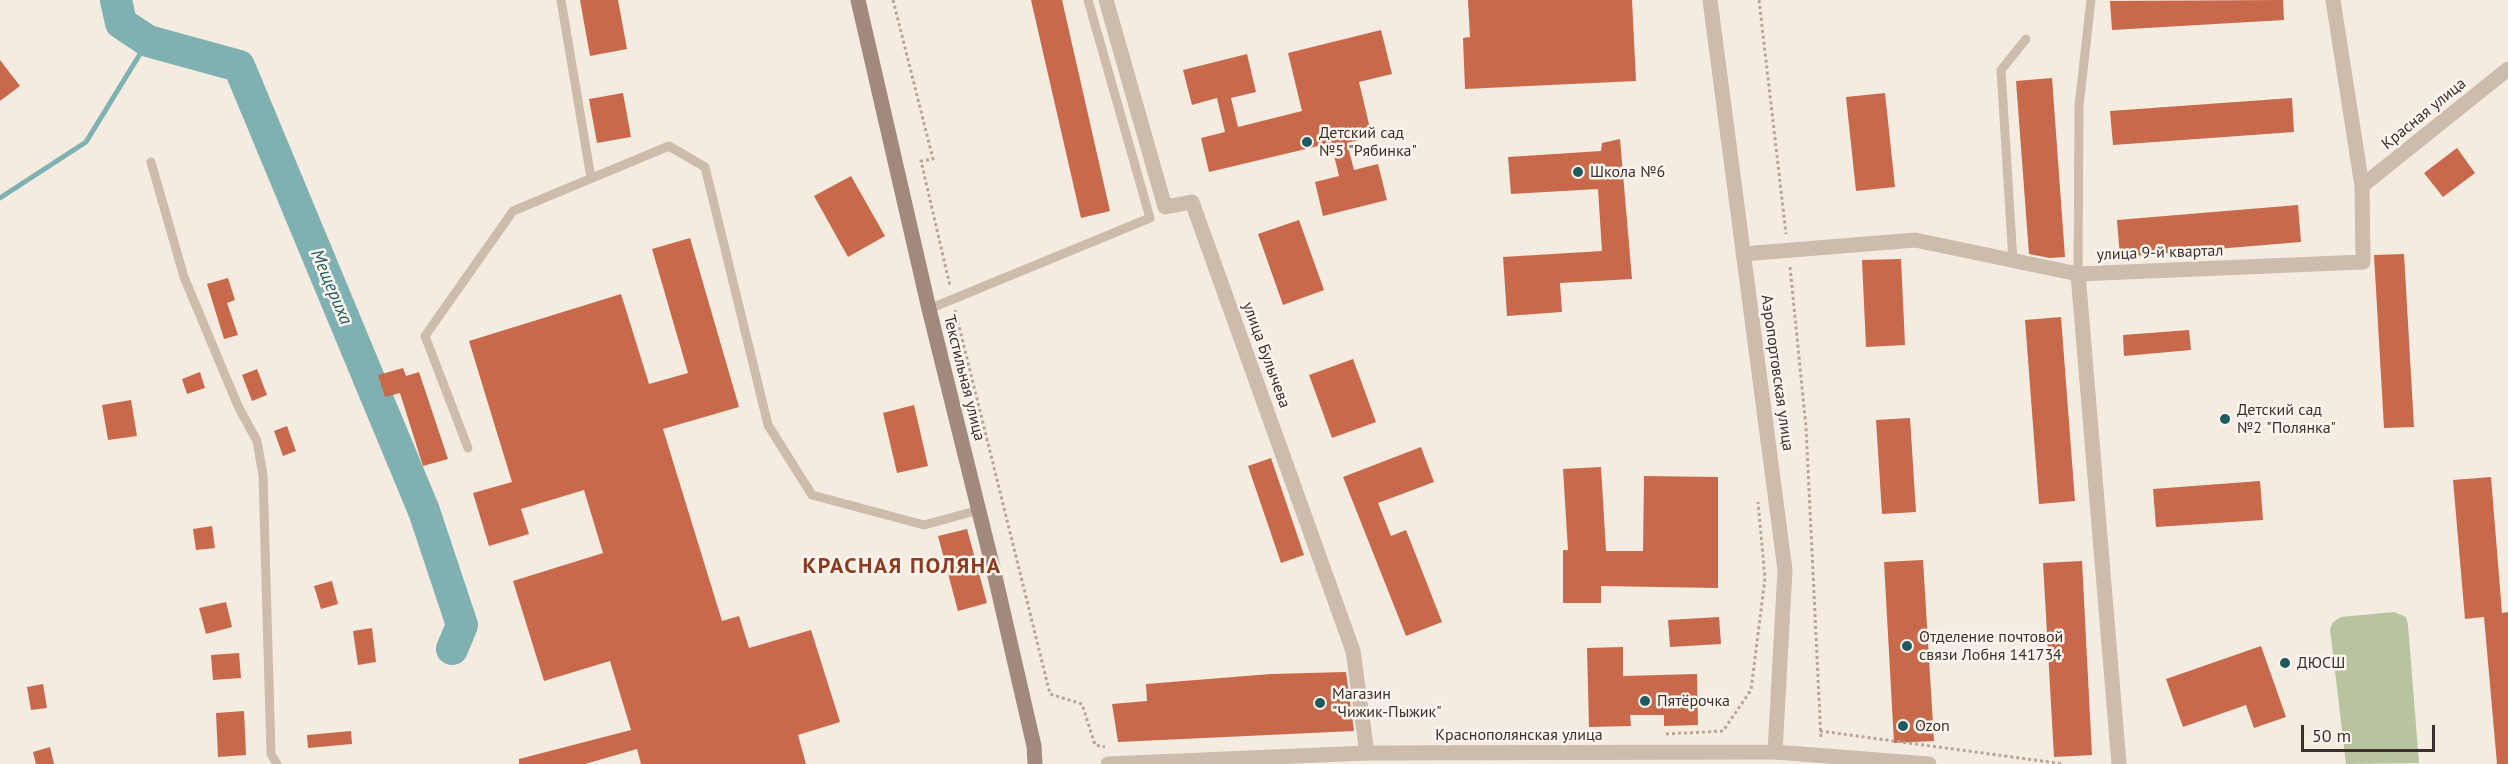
<!DOCTYPE html>
<meta charset="utf-8">
<style>
body{margin:0}
#map{position:relative;width:2508px;height:764px;overflow:hidden;background:#f4ebe1;font-family:"PT Sans",sans-serif}
canvas{display:block}
.scale{position:absolute;left:2301px;top:725px;width:134px;height:27px;box-sizing:border-box;border:3px solid #3b302b;border-top:0;padding-left:8px;font-size:18px;line-height:21px;white-space:nowrap;color:#3b302b;-webkit-text-stroke:4px #fbf5ee;paint-order:stroke}
</style>
<div id="map">
<canvas width="2508" height="764"></canvas>
<div class="scale">50 m</div>
</div>
<script>
const context = document.querySelector('canvas').getContext('2d');
context.lineJoin = 'round';
function fill(path, color) {
  context.fillStyle = color;
  context.fill(path, 'evenodd');
}
function poly(rows) {
  const path = new Path2D();
  for (const r of rows) {
    path.moveTo(r[0], r[1]);
    for (let i = 2; i < r.length; i += 2) path.lineTo(r[i], r[i + 1]);
  }
  return path;
}
function stroke(path, color, width, dash) {
  context.strokeStyle = color;
  context.lineWidth = width;
  context.lineCap = dash ? 'butt' : 'round';
  context.setLineDash(dash || []);
  context.stroke(path);
}
function write(font, color, halo, rows, align = 'center') {
  context.font = font + ' "PT Sans",sans-serif';
  context.lineWidth = 5;
  context.setLineDash([]);
  context.textBaseline = 'middle';
  context.strokeStyle = halo;
  context.fillStyle = color;
  for (const [text, x, y, turn = 0] of rows) {
    context.save();
    context.translate(x, y);
    context.rotate((+turn || 0) * Math.PI / 180);
    context.textAlign = isNaN(turn) ? turn : align;
    if (halo) context.strokeText(text, 0, 0);
    context.fillText(text, 0, 0);
    context.restore();
  }
}
const green = poly([
 [2394,612,2406,617,2408,625,2419,763,2346,764,2330,629,2333,622,2341,617]
]);
const stream = poly([
 [0,198,86,142,148,41]
]);
const river = poly([
 [116,0,121,23,148,41,239,66,424,511,462,625,452,649]
]);
const building = poly([
 [580,0,618,0,627,49,590,56],
 [1031,0,1062,0,1110,211,1081,218],
 [1468,0,1632,0,1636,81,1465,89,1463,38,1470,37],
 [2283,0,2284,20,2112,30,2110,1],
 [1381,30,1392,74,1359,82,1372,137,1347,143,1354,170,1378,164,1387,200,1323,216,1315,182,1339,176,1331,143,1209,172,1201,138,1225,132,1217,98,1192,105,1183,70,1247,54,1256,92,1231,98,1238,127,1302,111,1288,53],
 [0,60,20,86,0,101],
 [2052,78,2065,257,2050,258,2029,254,2016,81],
 [623,93,631,137,597,143,589,99],
 [1885,93,1895,187,1856,191,1846,97],
 [2292,98,2294,132,2113,145,2110,111],
 [1620,139,1632,279,1560,283,1562,312,1507,316,1503,257,1602,251,1598,189,1511,194,1508,157,1601,151,1602,143],
 [2457,148,2475,173,2443,197,2424,173],
 [851,176,885,236,848,257,814,196],
 [2298,205,2301,242,2120,257,2117,220],
 [1299,220,1324,290,1283,305,1258,234],
 [690,238,739,407,663,429,722,621,739,616,749,648,811,630,840,722,798,735,806,764,641,764,637,749,585,764,519,764,519,759,631,730,610,661,544,681,513,581,603,553,584,490,521,509,529,534,489,546,473,493,512,482,469,341,621,294,649,384,688,373,652,249],
 [2404,254,2414,427,2384,428,2374,255],
 [1901,259,1905,345,1866,347,1862,260],
 [228,278,235,300,227,303,238,335,224,339,207,284],
 [2061,317,2075,501,2039,504,2025,320],
 [2189,330,2191,350,2124,356,2123,335],
 [1353,359,1376,422,1332,438,1309,375],
 [403,368,406,376,419,372,448,459,423,466,400,393,385,397,378,375],
 [257,369,267,395,252,401,242,375],
 [200,372,205,388,187,394,182,379],
 [131,400,137,436,108,440,102,405],
 [914,405,928,466,897,473,883,413],
 [1910,418,1916,512,1882,514,1876,420],
 [287,426,296,451,283,456,274,431],
 [1421,447,1434,482,1378,503,1391,536,1406,530,1442,622,1406,636,1343,477],
 [1271,458,1304,555,1281,563,1248,466],
 [1601,467,1606,551,1643,551,1644,476,1718,477,1718,588,1601,586,1601,603,1563,603,1563,550,1568,550,1563,469],
 [2491,477,2502,613,2508,612,2508,764,2497,764,2484,617,2465,619,2453,480],
 [2260,481,2263,520,2156,527,2153,489],
 [212,526,215,548,196,550,193,529],
 [967,529,987,603,958,611,938,536],
 [1923,560,1934,741,1894,743,1884,562],
 [2082,561,2092,755,2054,757,2043,563],
 [332,581,338,604,321,609,314,586],
 [226,602,232,627,206,634,199,608],
 [1719,617,1721,644,1670,647,1668,620],
 [372,628,376,662,358,665,353,631],
 [2261,646,2286,717,2254,728,2246,705,2183,727,2166,679],
 [1623,647,1623,676,1697,674,1698,725,1664,726,1664,715,1630,715,1631,726,1589,727,1587,648],
 [239,653,241,678,213,680,211,655],
 [1346,672,1354,731,1118,742,1112,704,1147,701,1146,684,1271,674],
 [43,684,47,708,31,710,27,687],
 [244,711,246,755,218,757,216,713],
 [351,731,352,744,308,748,307,735],
 [50,747,54,764,36,764,33,752]
]);
const path = poly([
 [893,0,933,159,921,161,950,286],
 [1759,0,1786,234],
 [1790,267,1806,427,1821,739],
 [955,310,1050,694,1082,704,1095,745,1105,747],
 [1820,731,2064,764],
 [1666,734,1723,731,1751,690,1765,578,1758,502]
]);
const service = poly([
 [561,0,591,178],
 [151,162,184,277,238,406,257,441,263,475,271,754,277,764],
 [2013,261,2001,70,2026,39],
 [2078,274,2079,106,2091,0],
 [929,309,1150,218,1088,0],
 [468,448,425,336,513,211,669,146,705,167,768,425,812,495,924,525,979,510]
]);
const minor = poly([
 [1106,0,1165,207,1192,202,1353,651,1367,753],
 [2362,186,2508,69],
 [1743,254,1915,240,2078,274],
 [1775,752,1929,764],
 [2119,764,2078,274,2363,262,2362,186,2333,0]
]);
const tertiary = poly([
 [1108,764,1367,753,1775,752,1785,570,1710,0]
]);
const secondary = poly([
 [858,0,929,309,994,572,1034,746,1035,764]
]);
const markers = [
 [1307,142,6,"#1f5a5e"],
 [1578,172,6,"#1f5a5e"],
 [2225,419,6,"#1f5a5e"],
 [1907,646,6,"#1f5a5e"],
 [2285,663,6,"#1f5a5e"],
 [1645,701,6,"#1f5a5e"],
 [1320,703,6,"#1f5a5e"],
 [1903,726,6,"#1f5a5e"]
];
const streetNames = [
 ["Красная улица",2424,114,-39],
 ["улица 9-й квартал",2160,253,-2],
 ["улица Булычева",1266,355,70],
 ["Аэропортовская улица",1777,373,82],
 ["Текстильная улица",964,378,76],
 ["Краснополянская улица",1519,735]
];
const poiNames = [
 ["Детский сад",1319,133],
 ["№5 \"Рябинка\"",1319,151],
 ["Школа №6",1590,172],
 ["Детский сад",2237,410],
 ["№2 \"Полянка\"",2237,428],
 ["Отделение почтовой",1919,637],
 ["связи Лобня 141734",1919,655],
 ["ДЮСШ",2297,663],
 ["Магазин",1332,694],
 ["\"Чижик-Пыжик\"",1332,712],
 ["Пятёрочка",1657,701],
 ["Ozon",1915,726]
];
const waterNames = [
 ["Мещериха",331,287,67]
];
const districtNames = [
 ["КРАСНАЯ ПОЛЯНА",902,567]
];
fill(green, '#b8c4a0');
stroke(stream, '#7fb0b2', 5);
stroke(river, '#7fb0b2', 32);
fill(building, '#c8694b');
stroke(path, '#b9a596', 3, [3, 3]);
stroke(service, '#cdbbac', 9);
stroke(minor, '#cdbbac', 15);
stroke(tertiary, '#cdbbac', 15);
stroke(secondary, '#a18a7d', 15);
for (const [x, y, r, color] of markers) {
  const dot = new Path2D();
  dot.arc(x, y, r, 0, 2 * Math.PI);
  context.fillStyle = color;
  context.fill(dot);
  stroke(dot, '#fbf5ee', 2);
}
write('16px', '#3b302b', '#fbf5ee', streetNames);
write('16px', '#3b302b', '#fbf5ee', poiNames, 'left');
write('italic 18px', '#1f5a5e', '#fbf5ee', waterNames);
context.letterSpacing = '1.5px';
write('bold 22px', '#8c3b22', '#fbf5ee', districtNames);
context.letterSpacing = '0px';
</script>
